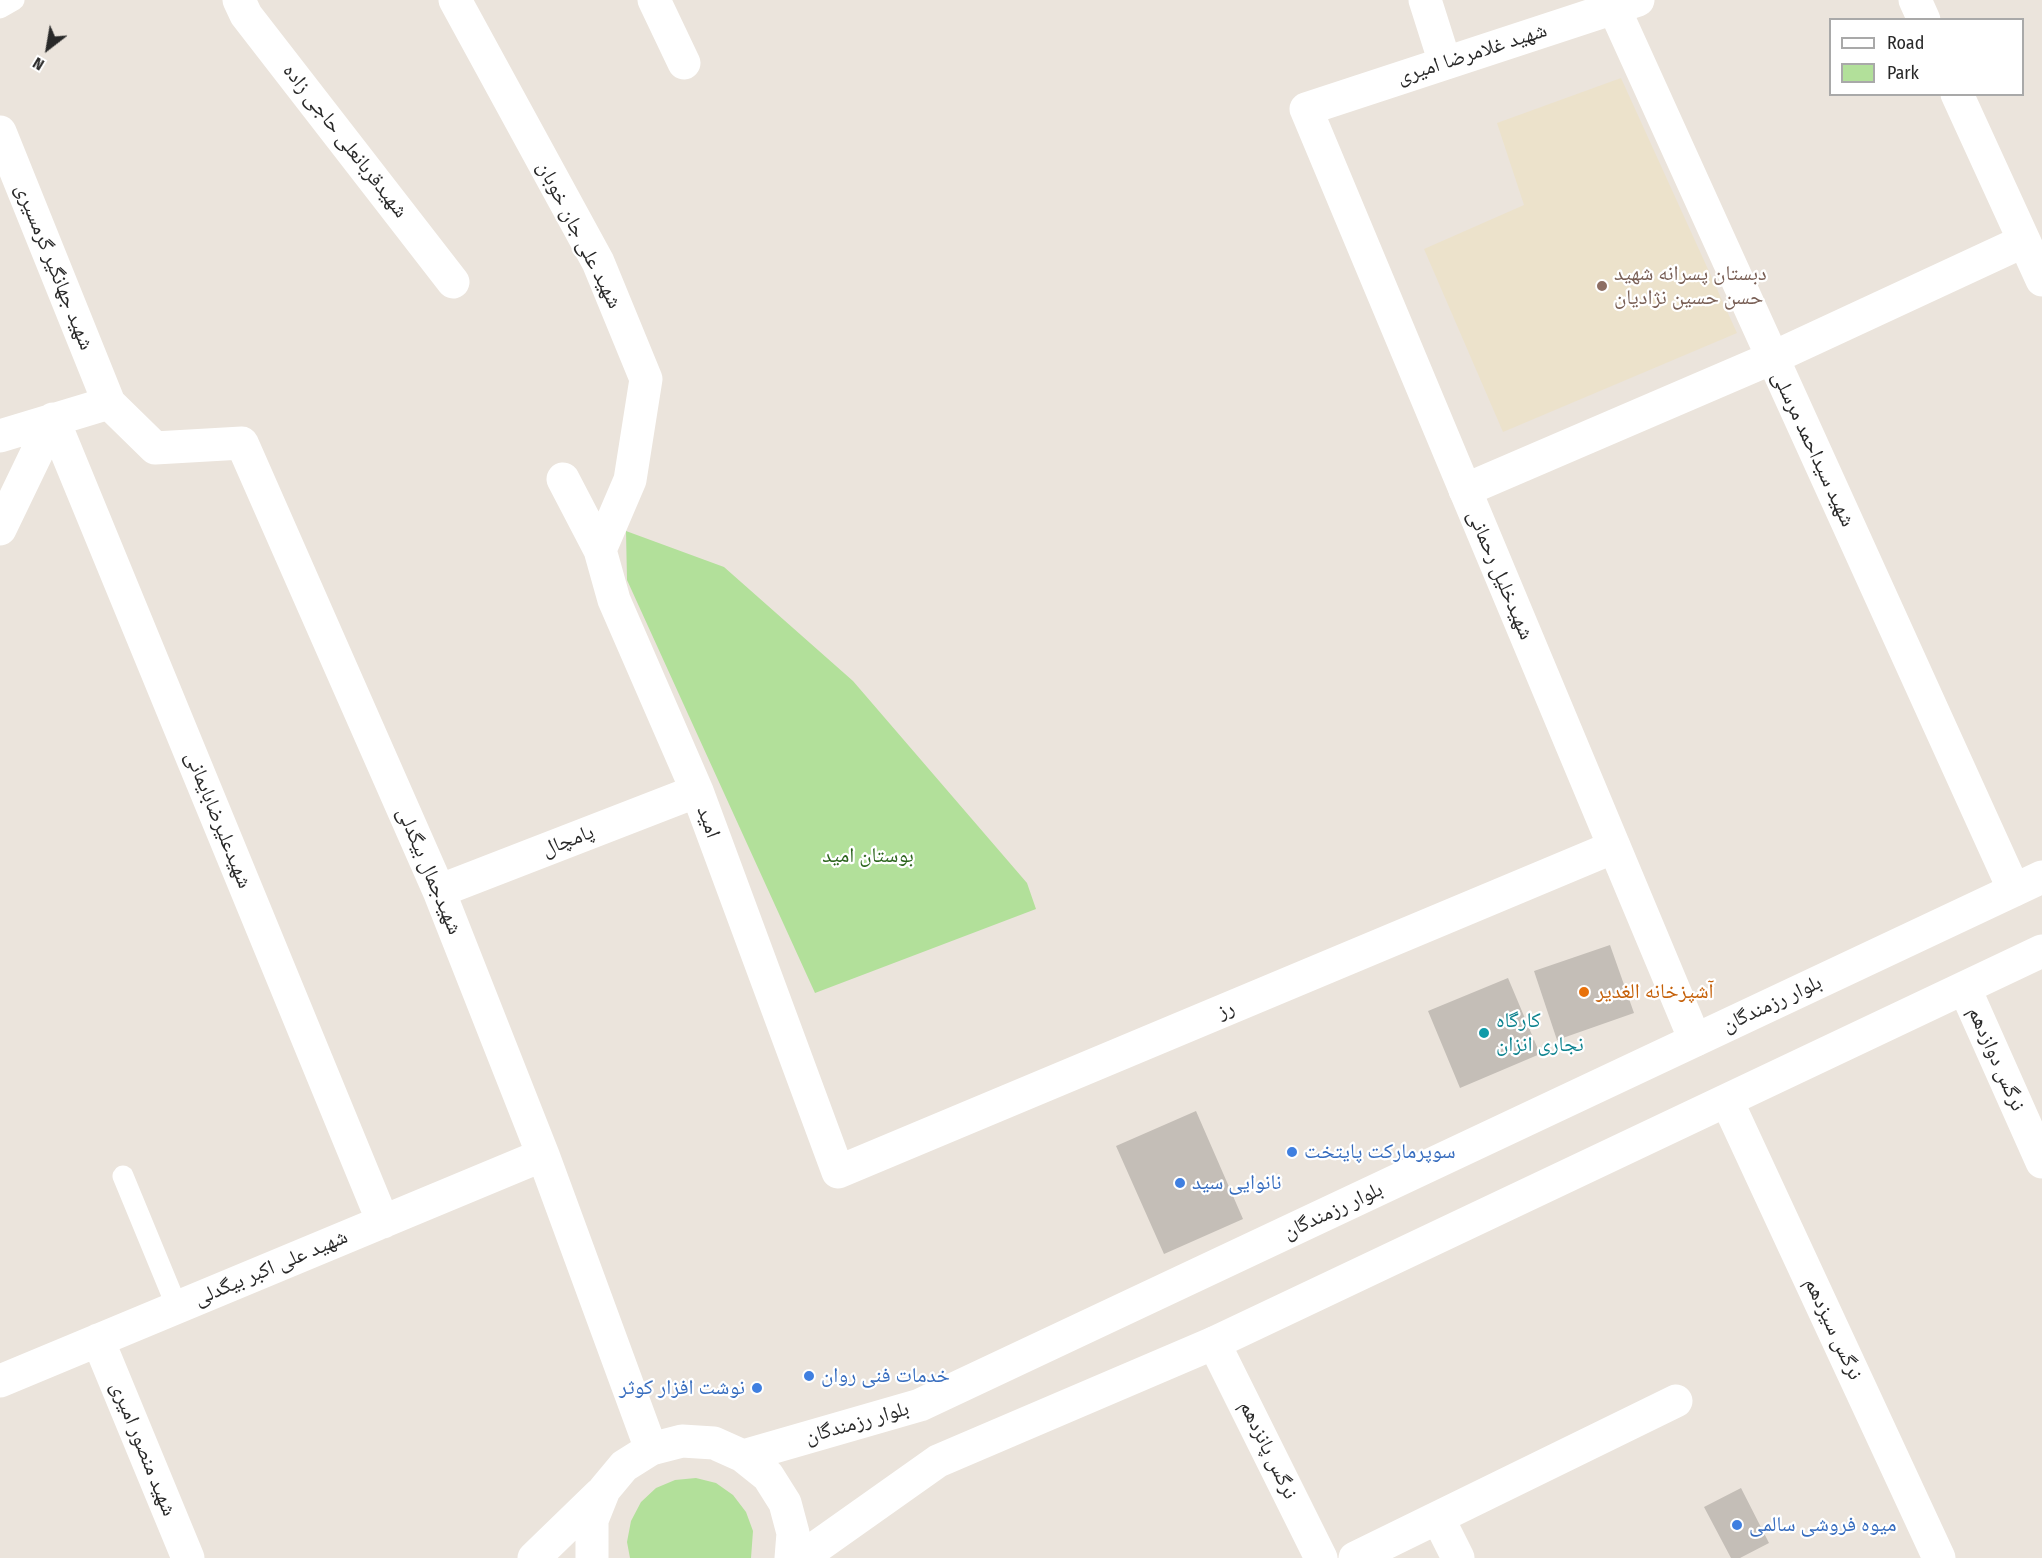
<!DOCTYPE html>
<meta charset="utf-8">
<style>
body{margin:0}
#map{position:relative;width:2042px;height:1558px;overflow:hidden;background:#ebe4dc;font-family:"Fira Sans Condensed",sans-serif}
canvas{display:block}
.legend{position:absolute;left:1829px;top:18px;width:195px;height:78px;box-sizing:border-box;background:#fff;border:2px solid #a9a9a9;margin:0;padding:8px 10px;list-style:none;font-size:18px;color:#292929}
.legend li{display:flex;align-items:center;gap:12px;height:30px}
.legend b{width:30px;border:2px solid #a9a9a9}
.north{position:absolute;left:18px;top:18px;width:60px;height:60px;-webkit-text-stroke:4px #fff;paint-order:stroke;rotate:211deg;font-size:16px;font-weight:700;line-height:24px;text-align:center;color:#292929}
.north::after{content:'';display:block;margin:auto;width:21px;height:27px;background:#292929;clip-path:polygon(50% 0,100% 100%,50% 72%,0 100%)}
</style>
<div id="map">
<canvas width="2042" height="1558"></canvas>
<ul class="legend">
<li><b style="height:8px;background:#fff"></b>Road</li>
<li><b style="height:16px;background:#b2e09a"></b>Park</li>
</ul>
<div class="north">N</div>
</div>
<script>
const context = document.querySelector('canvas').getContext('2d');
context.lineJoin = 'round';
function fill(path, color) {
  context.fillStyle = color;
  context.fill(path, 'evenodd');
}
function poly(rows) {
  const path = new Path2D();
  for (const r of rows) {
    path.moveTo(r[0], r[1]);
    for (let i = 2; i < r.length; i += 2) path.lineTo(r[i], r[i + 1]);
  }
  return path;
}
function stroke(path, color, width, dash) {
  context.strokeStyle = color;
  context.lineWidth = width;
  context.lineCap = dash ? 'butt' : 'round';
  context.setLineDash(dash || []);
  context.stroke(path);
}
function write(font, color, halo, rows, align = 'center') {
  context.font = font + ' "Fira Sans Condensed","Noto Naskh Arabic",sans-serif';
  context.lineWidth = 4.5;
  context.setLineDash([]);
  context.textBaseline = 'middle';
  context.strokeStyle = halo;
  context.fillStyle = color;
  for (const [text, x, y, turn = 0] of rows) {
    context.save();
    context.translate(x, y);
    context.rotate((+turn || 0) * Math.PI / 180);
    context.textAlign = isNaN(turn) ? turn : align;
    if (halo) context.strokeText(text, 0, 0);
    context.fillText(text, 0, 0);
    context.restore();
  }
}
const education = poly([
 [1621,78,1737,333,1503,432,1424,249,1524,205,1497,123]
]);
const green = poly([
 [626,531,724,567,853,681,1027,883,1036,909,815,993,627,580],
 [696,1478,716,1483,733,1495,746,1512,753,1531,751,1558,630,1558,627,1542,631,1521,641,1502,656,1488,675,1480]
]);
const building = poly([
 [1610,945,1634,1013,1557,1040,1534,971],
 [1508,978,1540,1054,1460,1088,1428,1011],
 [1196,1111,1243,1219,1164,1254,1116,1146],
 [1741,1488,1769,1543,1740,1558,1731,1558,1704,1507]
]);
const service = poly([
 [0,8,14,0],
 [123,1176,177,1307]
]);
const minor = poly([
 [239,0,246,15,453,282],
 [455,0,598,262,646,379,630,480,600,550],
 [654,0,684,63],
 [1915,0,1924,20],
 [1614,8,2014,890],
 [1957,94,2042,280],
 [0,132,109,403,155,448,242,443,439,891,543,1155,651,1449],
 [53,419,383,1222],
 [0,436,109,403],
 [563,479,600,550,614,600,697,791,838,1172,1614,847],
 [1465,490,1772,358,2022,242],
 [0,529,53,419],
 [439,891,697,791],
 [1965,989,2042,1162],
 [1727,1101,1939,1558],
 [98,1340,188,1558],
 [1214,1343,1321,1558],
 [0,1381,543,1155],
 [1438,1518,1458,1558],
 [1355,1558,1676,1401]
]);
const tertiary = poly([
 [1425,0,1445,63],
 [1638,0,1306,109,1695,1040]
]);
const secondary = poly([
 [743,1456,920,1405,2042,877],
 [534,1558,600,1494],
 [592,1558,592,1520,604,1490,624,1466,651,1449,682,1441,714,1443,743,1456,768,1476,785,1503,793,1533,791,1558],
 [801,1558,938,1461,1214,1343,2042,951]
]);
const markers = [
 [1602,286,6,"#8d6e63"],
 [1584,992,6,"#e8710a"],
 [1484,1033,6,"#0f9aa8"],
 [1292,1152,6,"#3f7fe0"],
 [1180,1183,6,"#3f7fe0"],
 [809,1376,6,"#3f7fe0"],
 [757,1388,6,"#3f7fe0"],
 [1737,1525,6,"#3f7fe0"]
];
const streetNames = [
 ["شهید غلامرضا امیری",1472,54,-18],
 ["شهیدقربانعلی حاجی زاده",345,141,52],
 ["شهید علی جان خوبان",579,235,63],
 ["شهید جهانگیر گرمسیری",54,267,68],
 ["شهید سیداحمد مرسلی",1813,449,65],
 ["شهیدخلیل رحمانی",1500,575,67],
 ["شهیدعلیرضابایمانی",218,820,68],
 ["امید",708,822,70],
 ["پامچال",568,841,-21],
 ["شهیدجمال بیگدلی",429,871,67],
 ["بلوار رزمندگان",1772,1004,-25],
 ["رز",1226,1010,-23],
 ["نرگس دوازدهم",1996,1059,66],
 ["بلوار رزمندگان",1333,1211,-25],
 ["شهید علی اکبر بیگدلی",271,1268,-23],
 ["نرگس سیزدهم",1833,1329,65],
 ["بلوار رزمندگان",857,1423,-16],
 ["شهید منصور امیری",143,1449,68],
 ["نرگس پانزدهم",1268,1450,64]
];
const educationNames = [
 ["دبستان پسرانه شهید",1614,274],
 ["حسن حسین نژادیان",1614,298]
];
const parkNames = [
 ["بوستان امید",868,856]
];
const foodNames = [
 ["آشپزخانه الغدیر",1596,992]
];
const cultureNames = [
 ["کارگاه",1496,1021],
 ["نجاری انزان",1496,1045]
];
const shopNames = [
 ["سوپرمارکت پایتخت",1304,1152],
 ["نانوایی سید",1192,1183],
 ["خدمات فنی روان",821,1376],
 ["نوشت افزار کوثر",745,1388,"right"],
 ["میوه فروشی سالمی",1749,1525]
];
fill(education, '#ece2cb');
fill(green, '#b2e09a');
fill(building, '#c4beb7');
stroke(service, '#fff', 21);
stroke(minor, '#fff', 33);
stroke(tertiary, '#fff', 33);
stroke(secondary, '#fff', 33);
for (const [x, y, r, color] of markers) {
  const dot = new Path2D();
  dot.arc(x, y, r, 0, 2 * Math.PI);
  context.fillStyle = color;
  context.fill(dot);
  stroke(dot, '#fff', 2);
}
write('21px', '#292929', '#fff', streetNames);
write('21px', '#785e54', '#fff', educationNames, 'left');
write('21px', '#2b641c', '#fff', parkNames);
write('21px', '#c56008', '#fff', foodNames, 'left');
write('21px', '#0d838f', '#fff', cultureNames, 'left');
write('21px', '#366cbe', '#fff', shopNames, 'left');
</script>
